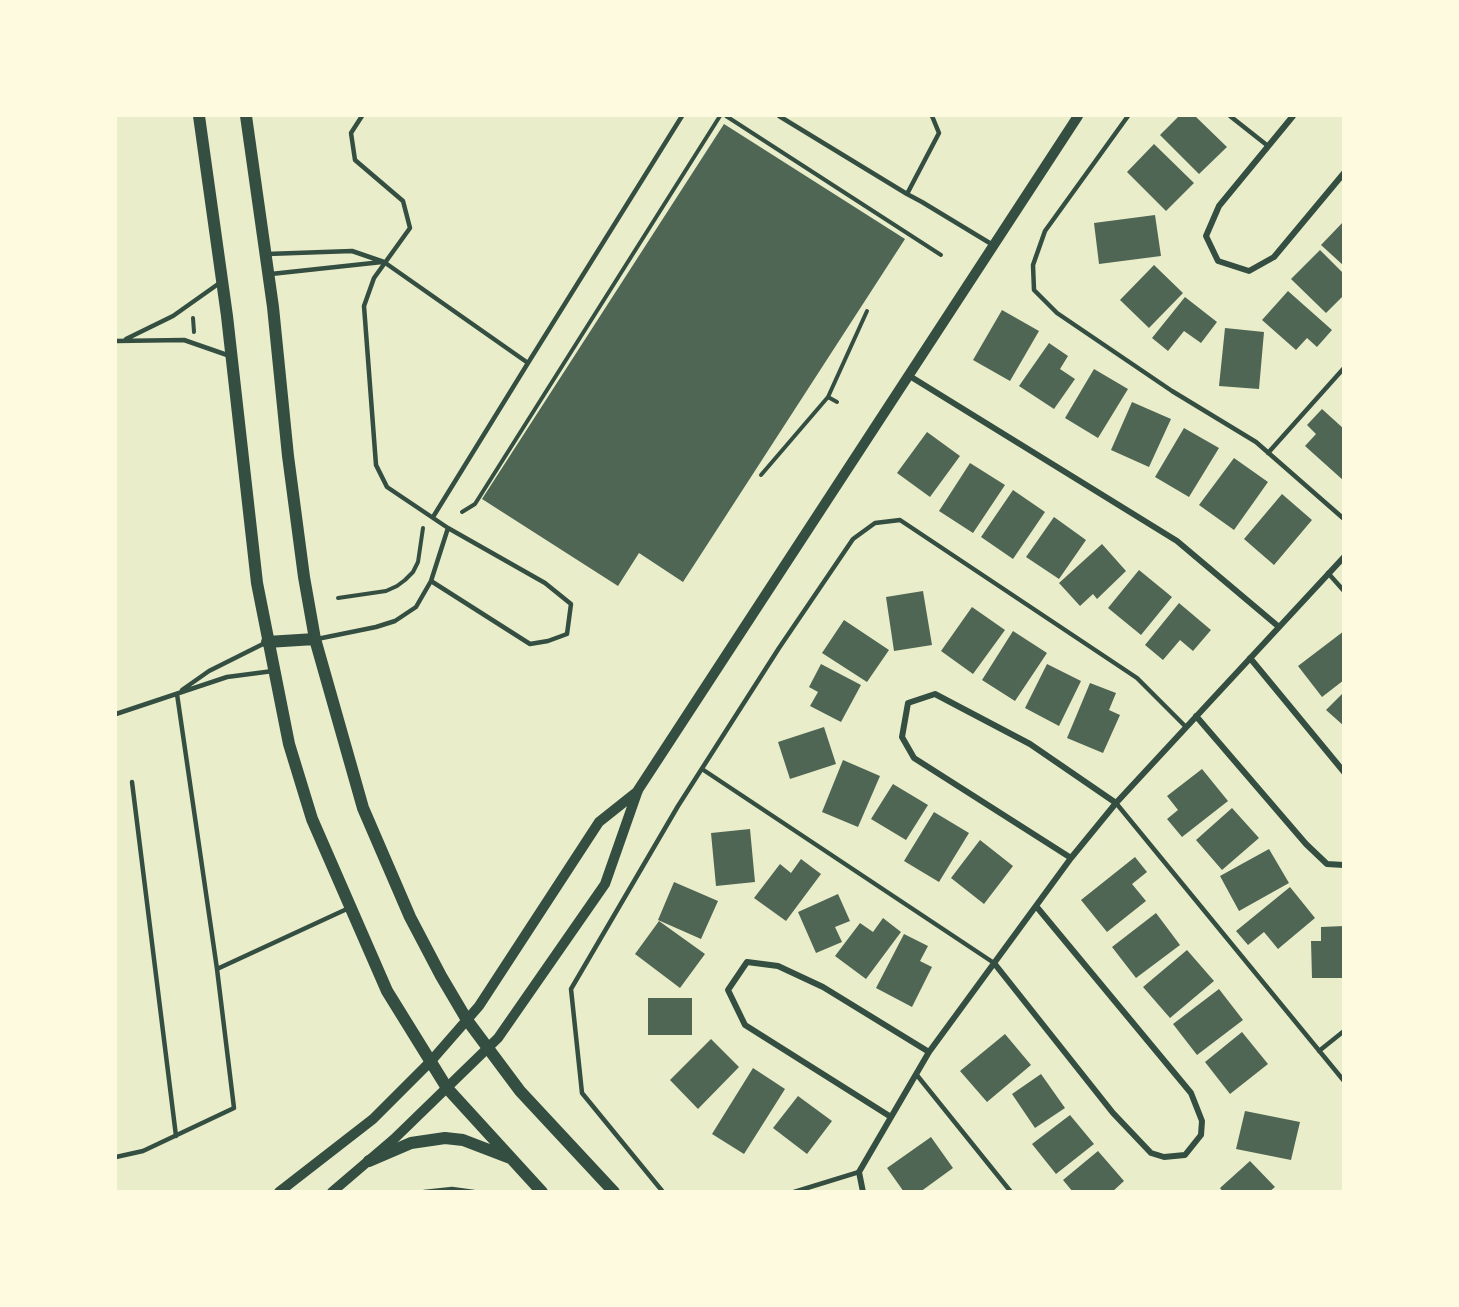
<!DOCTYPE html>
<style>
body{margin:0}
#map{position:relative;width:1459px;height:1307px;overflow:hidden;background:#e9edc9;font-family:Helvetica,sans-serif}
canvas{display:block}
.frame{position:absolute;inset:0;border:117px solid #fefae0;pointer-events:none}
</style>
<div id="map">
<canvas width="1459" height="1307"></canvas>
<div class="frame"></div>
</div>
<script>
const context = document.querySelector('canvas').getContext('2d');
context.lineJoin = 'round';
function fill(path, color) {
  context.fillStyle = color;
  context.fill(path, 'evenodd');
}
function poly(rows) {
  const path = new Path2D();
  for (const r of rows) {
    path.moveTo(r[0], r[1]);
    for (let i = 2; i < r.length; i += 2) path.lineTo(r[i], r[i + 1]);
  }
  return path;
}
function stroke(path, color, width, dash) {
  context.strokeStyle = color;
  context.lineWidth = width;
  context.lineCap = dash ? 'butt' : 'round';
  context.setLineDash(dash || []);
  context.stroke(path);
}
const building = poly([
 [1179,116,1195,116,1227,147,1199,174,1160,135],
 [724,124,905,239,683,582,639,553,618,586,482,499],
 [1154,144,1194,183,1166,211,1127,172],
 [1155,215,1161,256,1099,264,1094,223],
 [1344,221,1344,266,1321,245],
 [1320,250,1344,274,1344,295,1326,313,1291,279],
 [1154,265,1183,293,1149,328,1120,300],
 [1288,291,1332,330,1317,347,1307,338,1296,350,1262,320],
 [1185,297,1217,322,1201,343,1184,331,1168,351,1152,338],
 [1002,310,1039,331,1010,381,973,360],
 [1225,328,1264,332,1259,389,1219,386],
 [1049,343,1068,356,1060,369,1075,379,1054,409,1019,386],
 [1094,369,1128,389,1098,438,1065,418],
 [1132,402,1171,419,1149,467,1111,450],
 [1322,409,1344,429,1344,481,1305,446,1316,434,1307,425],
 [1184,428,1219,448,1189,497,1155,477],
 [927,432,960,456,930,497,897,473],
 [1234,458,1268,482,1234,530,1199,505],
 [970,463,1005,485,973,533,939,511],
 [1013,490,1045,512,1013,559,981,537],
 [1282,494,1312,520,1274,565,1244,539],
 [1054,517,1086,540,1059,579,1026,557],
 [1102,544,1126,571,1097,599,1093,594,1080,606,1059,583],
 [1139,570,1172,597,1141,635,1108,608],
 [923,591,932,645,894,651,886,597],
 [1179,603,1211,630,1193,651,1180,640,1163,660,1145,645],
 [972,607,1005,630,973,674,941,651],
 [844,620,889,650,867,682,822,653],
 [1013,631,1047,653,1015,701,982,680],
 [1344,631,1344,680,1322,697,1298,666],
 [821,664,861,685,841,722,810,706,818,692,809,687],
 [1047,664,1081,681,1059,726,1025,708],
 [1090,683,1116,693,1109,710,1120,715,1103,753,1067,738],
 [1344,692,1344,726,1326,710],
 [824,727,836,764,790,779,778,742],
 [843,760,880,776,858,827,822,812],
 [1202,769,1228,801,1182,837,1167,819,1178,810,1167,796],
 [893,784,928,805,906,840,871,819],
 [1232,808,1259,838,1222,870,1196,840],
 [934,812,969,833,939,882,904,861],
 [750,829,755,882,716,886,711,833],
 [980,840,1013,866,984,904,951,878],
 [1269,849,1289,883,1239,911,1220,876],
 [1135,857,1147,872,1132,884,1146,901,1107,932,1081,900],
 [801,859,821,874,786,921,754,898,780,864,791,873],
 [674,882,718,901,701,939,658,920],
 [1290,887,1315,918,1278,949,1264,932,1248,945,1236,931],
 [838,894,850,921,835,927,842,942,816,953,798,912],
 [1156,913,1180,945,1136,978,1112,947],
 [883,918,901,932,866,979,835,956,860,923,873,932],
 [659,921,705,954,680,988,635,954],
 [1344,926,1344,978,1312,978,1311,941,1321,941,1321,927],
 [904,934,928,946,920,961,932,967,912,1007,876,988],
 [1187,950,1214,981,1170,1018,1143,987],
 [1219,989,1243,1020,1197,1055,1173,1024],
 [648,998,692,998,692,1035,648,1035],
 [1242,1032,1268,1064,1230,1094,1205,1062],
 [1005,1034,1031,1065,987,1102,960,1071],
 [711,1039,739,1067,698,1109,670,1080],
 [753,1068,785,1089,744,1154,712,1134],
 [1041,1074,1065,1108,1035,1128,1012,1094],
 [798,1096,832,1121,807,1154,773,1128],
 [1245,1111,1300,1122,1291,1160,1236,1149],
 [1070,1115,1094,1144,1056,1174,1032,1144],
 [931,1137,953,1168,920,1192,904,1192,887,1168],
 [1098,1151,1124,1181,1112,1192,1073,1192,1063,1180],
 [1250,1161,1275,1187,1269,1192,1223,1192,1220,1188]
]);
const path = poly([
 [726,116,941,255],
 [193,318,194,332],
 [837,402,828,397,867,311],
 [761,475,828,397],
 [462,512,475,504,720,116],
 [338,598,386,591,397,586,405,580,413,572,418,562,423,528]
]);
const service = poly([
 [779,116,907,194],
 [932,116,939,133,907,194,922,202,993,245],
 [1128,116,1045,231,1033,265,1034,290,1057,313,1172,391,1256,442,1344,519],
 [1230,116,1268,146],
 [267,254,352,251,384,262,528,363,433,517],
 [271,274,382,262],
 [126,339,173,316,221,282],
 [116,341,184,340,230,356],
 [528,363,682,116],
 [1268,453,1344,368],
 [1328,573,1344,591],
 [431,581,530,644,548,641,567,634,571,604,545,583,448,528],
 [317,639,376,627,395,621,416,607,431,581,448,528,387,487,376,465,364,306,374,278,410,228,403,201,355,160,351,133,362,116],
 [182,690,209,671,265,643],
 [177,694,217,969],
 [116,714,227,677,273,671],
 [702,769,994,963],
 [132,782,176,1136],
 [1116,803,1344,1081],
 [1319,1051,1344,1031],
 [916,1074,1011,1192],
 [116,1157,143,1151,234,1108,217,969,349,908],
 [424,1192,452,1189,474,1192],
 [663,1192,582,1093,571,989,678,806,779,648,853,539,875,523,900,520,1137,678,1186,727],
 [794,1192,859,1172]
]);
const minor = poly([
 [1293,116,1219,206,1206,236,1218,261,1249,271,1274,257,1344,173],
 [908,375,1177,541,1279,627],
 [1250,658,1344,772],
 [1196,716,1306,844,1327,864,1344,865],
 [1071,858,914,758,902,737,908,703,935,694,1030,744,1116,803],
 [994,963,1113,1113,1151,1153,1164,1157,1185,1155,1201,1135,1202,1121,1191,1093,1036,906],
 [891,1117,745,1025,728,990,747,962,778,966,823,987,929,1052],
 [863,1192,859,1172,929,1052,1071,858,1116,803,1344,557]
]);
const tertiary = poly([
 [279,1192,373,1119,431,1061,479,1006,599,822,638,791],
 [332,1192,394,1139,498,1038,605,884,638,790,1078,116]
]);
const secondary = poly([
 [199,116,227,316,257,583,289,744,312,819,387,991,447,1088,542,1192],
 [246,116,273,307,288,456,304,577,315,639,363,808,410,917,441,976,467,1020,520,1091,614,1192],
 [267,642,315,639],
 [369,1161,411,1143,445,1138,463,1140,510,1158]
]);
fill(building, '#4f6655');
stroke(path, '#344e41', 4);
stroke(service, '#344e41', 4.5);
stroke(minor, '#344e41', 6);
stroke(tertiary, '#344e41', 10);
stroke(secondary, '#344e41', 12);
</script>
